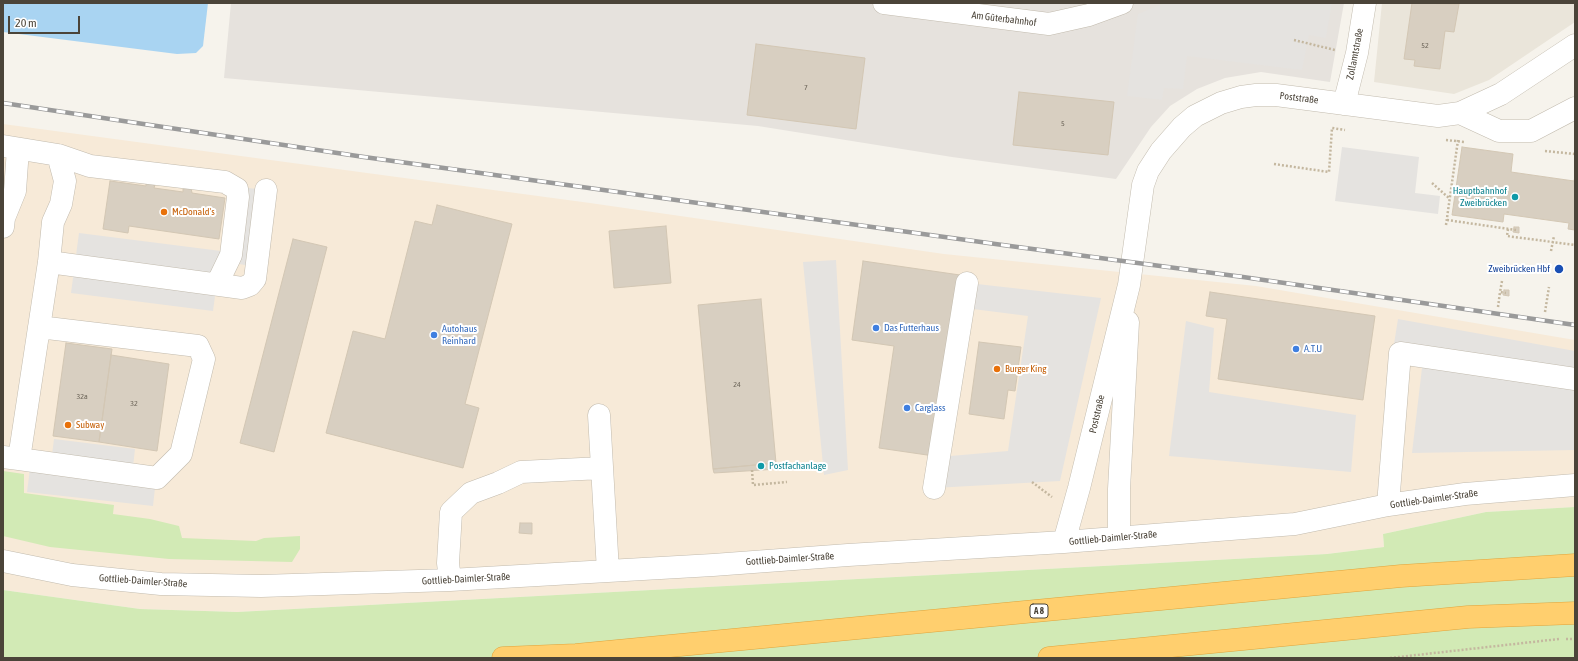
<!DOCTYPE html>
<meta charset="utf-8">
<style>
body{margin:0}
#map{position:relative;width:1578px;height:661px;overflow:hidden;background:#f6f3ec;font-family:"Asap Condensed",sans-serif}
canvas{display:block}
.frame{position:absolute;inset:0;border:4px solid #4b4439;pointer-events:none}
.scale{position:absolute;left:8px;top:16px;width:72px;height:18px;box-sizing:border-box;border:2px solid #4b4439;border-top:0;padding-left:5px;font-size:12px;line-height:14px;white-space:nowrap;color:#4b4439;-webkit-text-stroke:3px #fff;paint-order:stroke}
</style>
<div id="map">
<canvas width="1578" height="661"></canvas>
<div class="frame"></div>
<div class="scale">20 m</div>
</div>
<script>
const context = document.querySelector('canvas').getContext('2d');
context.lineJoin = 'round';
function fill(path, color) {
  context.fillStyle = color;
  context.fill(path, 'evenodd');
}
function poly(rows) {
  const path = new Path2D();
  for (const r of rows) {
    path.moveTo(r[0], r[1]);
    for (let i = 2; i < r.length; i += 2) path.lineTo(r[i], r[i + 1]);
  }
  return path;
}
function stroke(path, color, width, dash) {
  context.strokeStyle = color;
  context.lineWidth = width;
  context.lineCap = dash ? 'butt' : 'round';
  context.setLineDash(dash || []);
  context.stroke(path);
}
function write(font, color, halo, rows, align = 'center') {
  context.font = font + ' "Asap Condensed",sans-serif';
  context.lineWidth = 4;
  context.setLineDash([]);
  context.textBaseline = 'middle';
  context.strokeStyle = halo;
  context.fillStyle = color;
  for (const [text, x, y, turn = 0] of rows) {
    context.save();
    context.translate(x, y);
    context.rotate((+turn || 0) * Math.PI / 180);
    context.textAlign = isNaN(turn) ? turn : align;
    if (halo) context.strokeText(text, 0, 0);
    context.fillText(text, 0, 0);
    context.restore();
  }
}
const residential = poly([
 [1382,3,1575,3,1575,22,1489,80,1454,94,1374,82]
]);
const commercial = poly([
 [3,124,590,203,944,254,1256,286,1575,340,1575,507,1486,512,1383,534,1384,547,1327,554,1197,561,237,612,140,609,3,590]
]);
const industrial = poly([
 [231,3,1344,3,1330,82,1261,72,1225,78,1197,89,1170,106,1151,127,1116,179,952,157,758,126,224,78]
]);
const green = poly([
 [3,471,24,474,24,493,114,505,113,514,150,519,179,526,182,538,256,541,264,538,300,536,300,549,292,562,169,559,50,547,3,536],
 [1575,507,1575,658,3,658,3,590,140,609,237,612,1197,561,1327,554,1384,547,1383,534,1486,512]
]);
const parking = poly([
 [1165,3,1332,3,1326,38,1309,35,1302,70,1187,56,1183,89,1164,88,1162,100,1127,96,1138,14],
 [1342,147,1419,157,1415,193,1440,196,1438,214,1335,201],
 [248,188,266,190,257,267,239,264],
 [79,233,221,251,213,311,71,293],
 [836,260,848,470,824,475,803,262],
 [977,284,1101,298,1060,481,934,488,939,457,1008,451,1028,316,973,309],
 [1398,319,1575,351,1575,450,1412,453,1424,351,1394,344],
 [1186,321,1214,328,1209,392,1356,415,1351,472,1169,456],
 [54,439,135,449,133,467,157,470,153,506,27,492,32,453,52,455]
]);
const water = poly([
 [3,3,208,3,203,46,196,53,177,54,3,32]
]);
const building = poly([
 [1412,3,1459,4,1454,32,1445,31,1440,69,1414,66,1415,60,1404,59,1412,3],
 [756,44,865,58,856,129,747,115,756,44],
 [1019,92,1114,102,1108,155,1013,145,1019,92],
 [1462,147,1513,154,1511,172,1574,181,1575,177,1575,230,1568,229,1569,223,1504,214,1503,222,1452,215,1462,147],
 [110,181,146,186,146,183,153,183,153,185,155,185,154,188,183,192,183,189,191,188,192,193,225,198,219,239,129,226,128,233,103,229,110,181],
 [437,205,512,224,465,404,479,408,463,468,326,433,353,331,385,339,415,221,432,225,437,205],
 [666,226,671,283,614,288,609,231,666,226],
 [1514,227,1519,227,1519,233,1513,232,1514,227],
 [293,239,327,247,274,452,240,443,293,239],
 [863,261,960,275,934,456,879,448,894,346,852,340,863,261],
 [1504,290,1509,290,1509,296,1503,295,1504,290],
 [1210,292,1375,316,1363,400,1218,379,1227,319,1206,316,1210,292],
 [761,299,776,463,713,469,698,305,761,299],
 [979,342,1021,347,1015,391,1008,390,1004,419,969,414,979,342],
 [66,343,112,349,99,442,53,436,66,343],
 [111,355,169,364,157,451,99,442,111,355],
 [776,463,778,469,714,473,713,469,776,463],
 [520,523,532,523,532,534,519,533,520,523]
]);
const path = poly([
 [1294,40,1335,50],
 [1446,140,1465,142],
 [1545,151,1575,154],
 [1274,164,1329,172,1332,128,1345,130],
 [1432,183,1450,199],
 [1447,220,1516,230],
 [1446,225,1458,140],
 [1508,229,1507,236,1575,245],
 [1551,251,1554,236],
 [1502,281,1500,292,1506,293],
 [1498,307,1500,292],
 [1545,312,1549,287],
 [752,470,753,485,787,482],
 [1032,482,1052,497],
 [1566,639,1575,639],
 [1390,658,1559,639]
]);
const minor = poly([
 [884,3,1049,24,1089,15,1122,3],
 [1344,104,1357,53,1365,3],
 [1460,113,1499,131,1531,131,1575,108],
 [3,146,58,155,90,166,225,182,237,189,238,197,231,255,217,284],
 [3,227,4,218,15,191,18,149],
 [49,262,242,288,250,285,255,279,266,190],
 [599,415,608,571],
 [3,457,19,459,49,262,53,222,61,204,65,181,58,155],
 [19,459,157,478,181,454,204,359,198,346,39,327],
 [934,488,967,283],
 [1388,505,1400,353,1575,379],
 [1119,537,1119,489,1128,322],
 [1064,542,1079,488,1129,285,1143,185,1148,171,1161,151,1182,127,1195,116,1221,103,1241,97,1256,95,1276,95,1438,116,1460,113,1501,94,1575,45],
 [3,561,72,575,161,584,261,586,450,580,713,565,848,555,1064,542,1295,524,1388,505,1465,494,1575,485],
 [450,580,448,563,451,512,471,493,498,483,521,472,602,468]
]);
const highway = poly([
 [503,658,576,655,1401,576,1575,565],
 [1049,658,1468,617,1575,613]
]);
const rail = poly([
 [3,103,364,157,1010,246,1243,277,1575,325]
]);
const markers = [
 [1515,197,4,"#0f9aa8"],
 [164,212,4,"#e8710a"],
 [1559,269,5,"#1a4fb4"],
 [876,328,4,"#3f7fe0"],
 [434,335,4,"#3f7fe0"],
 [1296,349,4,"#3f7fe0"],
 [997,369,4,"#e8710a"],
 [907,408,4,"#3f7fe0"],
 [68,425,4,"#e8710a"],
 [761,466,4,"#0f9aa8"]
];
const numberNames = [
 ["52",1425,45],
 ["7",806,87],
 ["5",1063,123],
 ["24",737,384],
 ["32a",82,396],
 ["32",134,403]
];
const shields = [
 [1039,611,18]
];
const shieldNames = [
 ["A 8",1039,611]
];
const streetNames = [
 ["Am Güterbahnhof",1004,19,7],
 ["Zollamtstraße",1355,54,-79],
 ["Poststraße",1299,98,7],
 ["Poststraße",1097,414,-77],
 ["Gottlieb-Daimler-Straße",1434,499,-8],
 ["Gottlieb-Daimler-Straße",1113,538,-5],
 ["Gottlieb-Daimler-Straße",790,559,-4],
 ["Gottlieb-Daimler-Straße",466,579,-3],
 ["Gottlieb-Daimler-Straße",143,581,4]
];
const cultureNames = [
 ["Hauptbahnhof",1507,191],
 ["Zweibrücken",1507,203],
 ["Postfachanlage",769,466,"left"]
];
const foodNames = [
 ["McDonald's",172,212],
 ["Burger King",1005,369],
 ["Subway",76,425]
];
const transitNames = [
 ["Zweibrücken Hbf",1550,269]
];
const shopNames = [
 ["Das Futterhaus",884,328],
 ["Autohaus",442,329],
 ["Reinhard",442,341],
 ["A.T.U",1304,349],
 ["Carglass",915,408]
];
fill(residential, '#eae5da');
fill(commercial, '#f7ead8');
fill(industrial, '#e6e2dd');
fill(green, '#d2eab5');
fill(parking, '#e5e3e0');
fill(water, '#a9d4f2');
fill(building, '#d8cfc1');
stroke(building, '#d3c7b4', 1);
stroke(minor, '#c2bbae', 23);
stroke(highway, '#e0a43c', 23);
stroke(path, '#c4b79f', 2.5, [2, 2]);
stroke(minor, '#fff', 22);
stroke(highway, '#ffcf6e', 22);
stroke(rail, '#9a9a9a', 4.5);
stroke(rail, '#fff', 3, [9]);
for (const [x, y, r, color] of markers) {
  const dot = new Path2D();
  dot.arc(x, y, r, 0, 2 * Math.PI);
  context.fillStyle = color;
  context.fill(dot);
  stroke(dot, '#fff', 1.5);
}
write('8px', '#6e675b', null, numberNames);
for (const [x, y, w] of shields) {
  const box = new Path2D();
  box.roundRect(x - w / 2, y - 7, w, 14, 3);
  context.fillStyle = '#fff';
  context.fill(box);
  stroke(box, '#4b4439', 1);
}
write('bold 9px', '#4b4439', null, shieldNames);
write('10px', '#4b4439', '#fff', streetNames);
write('10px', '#0d838f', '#fff', cultureNames, 'right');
write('10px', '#c56008', '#fff', foodNames, 'left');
write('10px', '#164399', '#fff', transitNames, 'right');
write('10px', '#366cbe', '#fff', shopNames, 'left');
</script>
